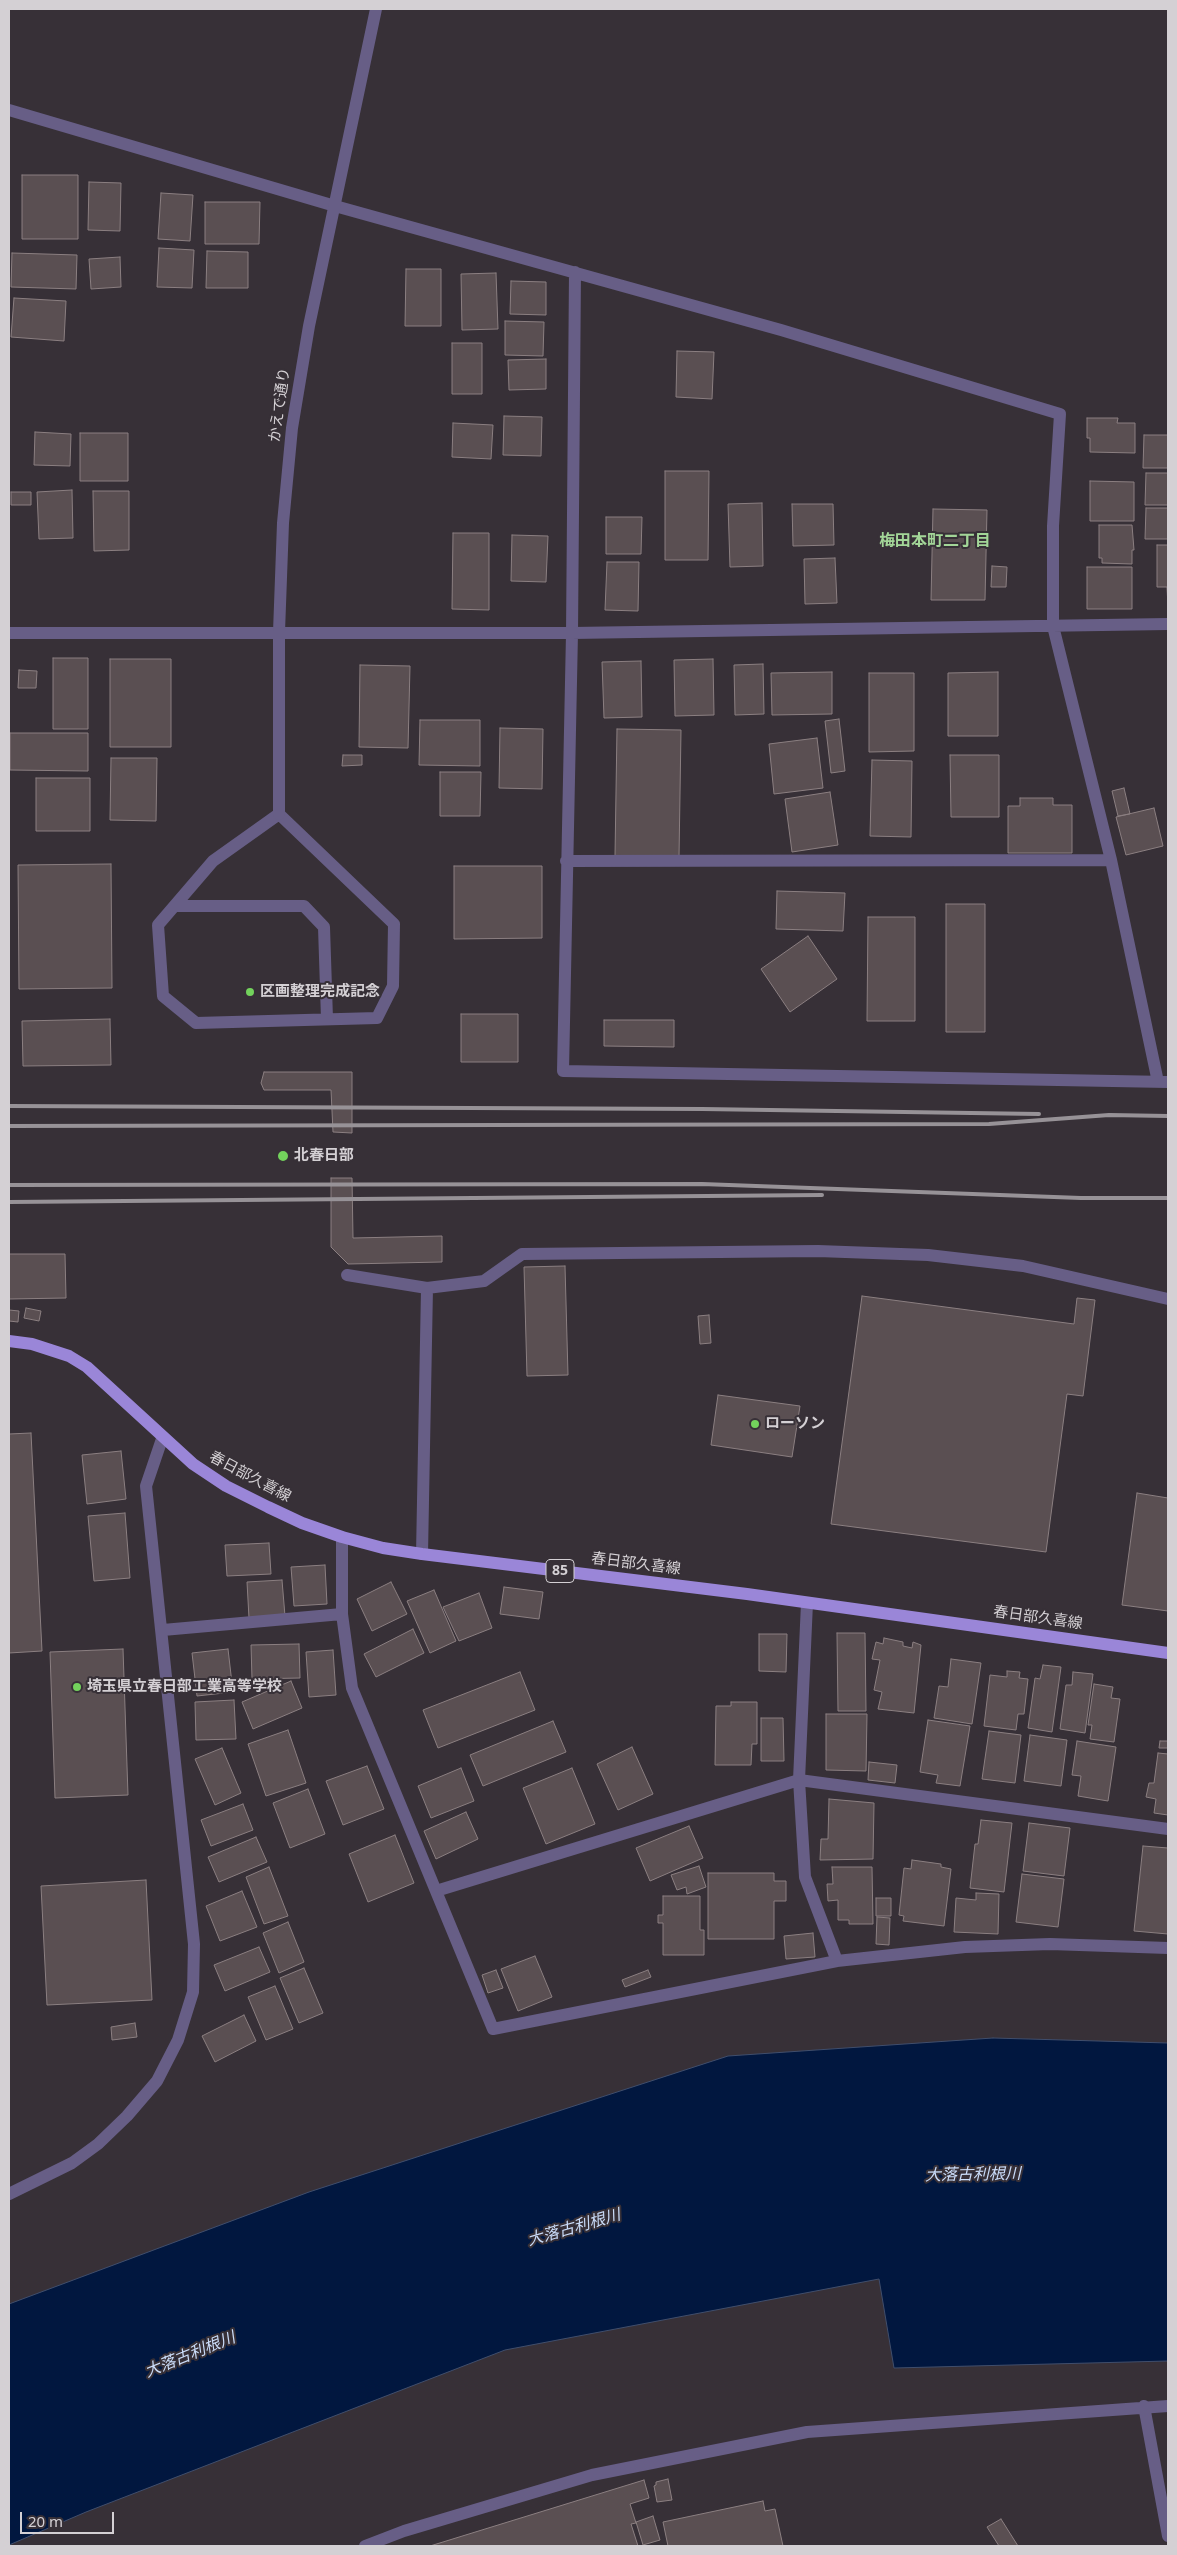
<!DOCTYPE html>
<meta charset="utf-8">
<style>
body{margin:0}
#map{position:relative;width:1177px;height:2555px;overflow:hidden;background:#373037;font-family:"Noto Sans",sans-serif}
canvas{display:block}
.frame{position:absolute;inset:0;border:10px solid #d4d0d4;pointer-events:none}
.scale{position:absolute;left:20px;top:2512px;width:94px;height:22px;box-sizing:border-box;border:2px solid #d4d0d4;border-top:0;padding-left:6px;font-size:15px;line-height:18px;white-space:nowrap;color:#d4d0d4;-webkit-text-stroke:4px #373037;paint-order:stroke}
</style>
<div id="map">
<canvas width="1177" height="2555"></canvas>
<div class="frame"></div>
<div class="scale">20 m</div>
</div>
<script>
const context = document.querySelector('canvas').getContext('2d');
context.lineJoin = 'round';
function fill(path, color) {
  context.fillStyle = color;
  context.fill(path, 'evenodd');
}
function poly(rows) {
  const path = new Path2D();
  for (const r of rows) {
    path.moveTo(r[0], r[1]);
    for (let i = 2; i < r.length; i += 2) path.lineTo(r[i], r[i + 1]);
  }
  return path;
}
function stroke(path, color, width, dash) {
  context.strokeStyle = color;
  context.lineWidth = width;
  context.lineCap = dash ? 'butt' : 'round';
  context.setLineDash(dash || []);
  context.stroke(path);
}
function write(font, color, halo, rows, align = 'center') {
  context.font = font + ' "Noto Sans","Noto Sans JP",sans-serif';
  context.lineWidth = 4;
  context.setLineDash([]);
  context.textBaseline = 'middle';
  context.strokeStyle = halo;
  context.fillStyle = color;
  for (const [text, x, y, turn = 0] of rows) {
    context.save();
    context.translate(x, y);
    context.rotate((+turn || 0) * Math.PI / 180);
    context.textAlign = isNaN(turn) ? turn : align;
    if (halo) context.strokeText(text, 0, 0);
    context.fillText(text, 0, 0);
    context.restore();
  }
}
const water = poly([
 [993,2038,1168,2043,1168,2361,894,2368,879,2279,505,2350,86,2512,9,2545,9,2304,309,2192,728,2056,993,2038]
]);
const building = poly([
 [22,175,78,175,78,239,22,239,22,175],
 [89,182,121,183,120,231,88,230,89,182],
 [161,193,193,195,190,241,158,239,161,193],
 [205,202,260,202,259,244,205,244,205,202],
 [159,248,194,250,192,288,157,287,159,248],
 [207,251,248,252,248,288,206,288,207,251],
 [12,253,77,255,76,289,11,287,12,253],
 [120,257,121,287,91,289,89,259,120,257],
 [406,269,441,269,441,326,405,326,406,269],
 [496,273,498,329,462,330,461,274,496,273],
 [511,281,546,282,546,315,510,314,511,281],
 [14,298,66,301,64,341,11,337,14,298],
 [505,321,544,322,543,356,505,355,505,321],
 [452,343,482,343,482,394,452,394,452,343],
 [677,351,714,352,712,399,676,397,677,351],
 [546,359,546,389,509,390,508,360,546,359],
 [504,416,542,417,541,456,503,455,504,416],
 [1087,418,1118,418,1117,423,1135,423,1135,453,1090,452,1090,438,1087,438,1087,418],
 [453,423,493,425,491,459,452,457,453,423],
 [35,432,71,434,70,466,34,465,35,432],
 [80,433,128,433,128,481,80,481,80,433],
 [1144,435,1168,435,1168,468,1143,468,1144,435],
 [665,471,709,471,708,560,665,560,665,471],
 [1146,473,1168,473,1168,505,1145,505,1146,473],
 [1090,481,1134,482,1134,521,1090,521,1090,481],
 [72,490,73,538,39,539,37,492,72,490],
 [93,491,129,491,129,550,94,551,93,491],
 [11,492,31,492,31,505,11,505,11,492],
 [762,503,763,566,730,567,728,504,762,503],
 [792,504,833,504,834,545,793,546,792,504],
 [1146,508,1168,508,1168,539,1145,539,1146,508],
 [933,509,987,510,985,600,931,600,933,509],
 [606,517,642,517,641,554,606,554,606,517],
 [1099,525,1132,525,1134,550,1132,550,1132,564,1102,563,1102,558,1099,558,1099,525],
 [453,533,489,533,489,610,452,609,453,533],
 [512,535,548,536,546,582,511,581,512,535],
 [1157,545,1168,545,1168,607,1167,587,1157,587,1157,545],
 [835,558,837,603,805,604,804,559,835,558],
 [607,562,639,562,638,611,605,610,607,562],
 [992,566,1007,567,1006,587,991,587,992,566],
 [1087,567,1132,567,1132,609,1087,609,1087,567],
 [53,658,88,658,88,729,53,729,53,658],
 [110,659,171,659,171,747,110,747,110,659],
 [713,659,714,715,675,716,674,660,713,659],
 [641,661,642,717,604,718,602,662,641,661],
 [763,664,764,714,735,715,734,665,763,664],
 [360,665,410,666,408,748,359,747,360,665],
 [19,670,37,671,36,688,18,688,19,670],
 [832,672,832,714,772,715,771,673,832,672],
 [998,672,998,736,948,736,948,673,998,672],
 [869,673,914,673,914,751,869,752,869,673],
 [839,719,845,771,831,773,825,721,839,719],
 [420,720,480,720,480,766,419,765,420,720],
 [500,728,543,729,542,789,499,788,500,728],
 [617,729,681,730,679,857,615,856,617,729],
 [10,733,88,733,88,771,10,770,10,733],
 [817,738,823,788,774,794,769,744,817,738],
 [343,755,362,755,362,765,342,766,343,755],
 [950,755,999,755,999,817,951,817,950,755],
 [111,758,157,758,156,821,110,820,111,758],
 [872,760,912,761,911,837,870,836,872,760],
 [440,772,481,772,480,816,440,816,440,772],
 [36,778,90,778,90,831,36,831,36,778],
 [1124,788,1130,814,1118,816,1112,791,1124,788],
 [830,792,838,845,792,852,785,799,830,792],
 [1020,798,1053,798,1053,805,1072,805,1072,853,1008,853,1008,806,1020,806,1020,798],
 [1154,808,1163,846,1126,855,1116,817,1154,808],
 [111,864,112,988,19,989,18,865,111,864],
 [454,866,542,866,542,938,454,939,454,866],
 [777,891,845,893,843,931,776,929,777,891],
 [946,904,985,904,985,1032,946,1032,946,904],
 [868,917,915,917,915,1021,867,1021,868,917],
 [808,936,837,979,790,1012,761,969,808,936],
 [461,1014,518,1014,518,1062,461,1062,461,1014],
 [110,1019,111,1065,23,1066,22,1021,110,1019],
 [604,1020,674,1020,674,1047,604,1046,604,1020],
 [264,1072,352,1072,352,1133,333,1132,331,1090,264,1090,261,1083,264,1072],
 [331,1178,352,1178,353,1238,442,1236,442,1262,348,1264,331,1247,331,1178],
 [9,1254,65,1254,66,1298,9,1299,9,1254],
 [565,1266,568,1375,527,1376,524,1267,565,1266],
 [862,1296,1074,1324,1077,1298,1095,1300,1083,1396,1067,1394,1046,1552,831,1524,862,1296],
 [26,1308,41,1311,39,1321,24,1318,26,1308],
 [9,1310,19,1311,18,1322,9,1321,9,1310],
 [709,1315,711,1343,700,1344,698,1316,709,1315],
 [718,1395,800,1406,792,1457,711,1445,718,1395],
 [31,1433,42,1651,9,1653,9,1434,31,1433],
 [121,1451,126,1499,87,1504,82,1455,121,1451],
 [1137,1493,1168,1498,1168,1611,1122,1605,1137,1493],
 [125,1513,130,1578,94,1581,88,1516,125,1513],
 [269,1543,271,1574,227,1576,225,1545,269,1543],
 [325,1565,327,1604,294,1606,291,1567,325,1565],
 [282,1580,285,1616,249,1618,247,1582,282,1580],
 [391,1582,407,1614,372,1631,357,1599,391,1582],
 [504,1587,543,1592,539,1619,500,1614,504,1587],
 [434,1590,456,1641,430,1653,407,1601,434,1590],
 [479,1593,492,1628,459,1641,443,1607,479,1593],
 [413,1629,424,1653,376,1677,364,1654,413,1629],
 [837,1633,865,1633,866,1711,838,1711,837,1633],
 [759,1634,787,1634,786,1672,759,1671,759,1634],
 [884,1638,903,1642,903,1646,912,1648,913,1642,921,1645,914,1713,878,1709,882,1692,874,1690,880,1660,872,1659,876,1642,883,1644,884,1638],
 [299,1644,300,1678,252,1679,251,1645,299,1644],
 [123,1649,128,1795,55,1798,50,1652,123,1649],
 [228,1649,233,1692,197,1696,192,1653,228,1649],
 [333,1650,336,1695,309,1697,306,1652,333,1650],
 [951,1659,981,1663,972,1724,934,1718,939,1686,948,1687,951,1659],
 [1043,1665,1061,1667,1052,1732,1028,1728,1035,1678,1040,1679,1043,1665],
 [1007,1671,1020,1672,1019,1678,1028,1679,1024,1714,1018,1714,1016,1730,984,1726,990,1675,1007,1677,1007,1671],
 [520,1672,535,1710,438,1748,423,1710,520,1672],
 [1073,1672,1093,1674,1085,1733,1060,1729,1066,1685,1072,1685,1073,1672],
 [291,1681,302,1708,253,1729,242,1702,291,1681],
 [1094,1684,1113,1687,1111,1698,1120,1699,1114,1742,1090,1739,1092,1725,1088,1725,1094,1684],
 [234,1700,236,1739,196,1740,195,1702,234,1700],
 [731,1702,757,1702,757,1744,752,1744,751,1765,715,1765,716,1706,731,1706,731,1702],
 [826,1714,867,1714,866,1771,826,1770,826,1714],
 [761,1718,783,1718,784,1761,761,1761,761,1718],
 [928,1720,970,1726,960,1786,936,1783,938,1775,920,1772,928,1720],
 [553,1721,566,1752,483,1786,470,1755,553,1721],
 [288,1730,306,1783,266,1796,248,1744,288,1730],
 [989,1731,1021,1735,1015,1783,982,1779,989,1731],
 [1030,1735,1067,1740,1061,1786,1024,1781,1030,1735],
 [1077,1741,1116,1747,1108,1801,1078,1796,1081,1776,1072,1775,1077,1741],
 [1160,1741,1168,1741,1168,1748,1159,1748,1160,1741],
 [632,1747,653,1794,618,1810,597,1764,632,1747],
 [222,1748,241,1793,215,1805,195,1759,222,1748],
 [1158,1753,1168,1754,1168,1815,1154,1813,1156,1799,1146,1797,1149,1783,1154,1783,1158,1753],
 [869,1762,897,1765,895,1783,868,1780,869,1762],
 [367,1766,384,1809,343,1825,326,1781,367,1766],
 [461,1768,474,1801,431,1818,418,1786,461,1768],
 [572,1768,595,1824,546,1844,523,1788,572,1768],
 [308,1789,325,1834,290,1848,273,1803,308,1789],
 [829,1799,874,1803,873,1859,820,1860,821,1839,828,1839,829,1799],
 [243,1804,253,1830,211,1846,201,1820,243,1804],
 [466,1812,478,1839,436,1859,424,1831,466,1812],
 [981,1820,1012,1823,1004,1892,970,1888,975,1844,978,1844,981,1820],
 [1029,1823,1070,1828,1064,1876,1023,1871,1029,1823],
 [689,1826,703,1858,650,1881,636,1848,689,1826],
 [395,1835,414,1883,368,1902,349,1854,395,1835],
 [256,1837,267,1862,219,1882,208,1857,256,1837],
 [1143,1846,1168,1848,1168,1934,1134,1931,1143,1846],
 [912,1860,941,1864,941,1867,951,1869,944,1926,903,1921,904,1916,899,1915,904,1868,911,1869,912,1860],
 [699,1866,706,1887,687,1894,686,1887,677,1890,671,1875,699,1866],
 [269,1867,288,1916,264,1924,246,1877,269,1867],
 [832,1867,872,1867,873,1924,849,1924,849,1920,838,1920,838,1900,828,1901,827,1884,833,1884,832,1867],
 [708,1873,774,1873,774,1881,786,1881,786,1901,774,1901,774,1939,708,1939,708,1873],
 [1022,1874,1064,1879,1058,1927,1016,1922,1022,1874],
 [146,1880,152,2000,47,2005,41,1886,146,1880],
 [242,1891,257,1927,220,1941,206,1906,242,1891],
 [976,1893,999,1894,998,1934,954,1932,956,1898,976,1900,976,1893],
 [663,1896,700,1896,700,1930,704,1930,704,1955,663,1955,663,1923,658,1923,658,1915,663,1915,663,1896],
 [876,1898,891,1898,891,1916,876,1916,876,1898],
 [877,1917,890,1918,889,1945,876,1944,877,1917],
 [288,1922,304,1962,279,1973,263,1933,288,1922],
 [813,1933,815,1957,786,1959,784,1936,813,1933],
 [259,1947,270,1972,225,1991,214,1965,259,1947],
 [535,1956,552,1997,518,2011,501,1969,535,1956],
 [304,1968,323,2013,299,2023,280,1978,304,1968],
 [496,1970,503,1988,488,1993,482,1975,496,1970],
 [648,1970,651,1977,625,1987,622,1980,648,1970],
 [275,1986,293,2029,266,2040,248,1997,275,1986],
 [244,2015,256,2041,215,2062,202,2036,244,2015],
 [135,2023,137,2037,112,2040,111,2027,135,2023],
 [668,2479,672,2500,657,2502,654,2486,656,2485,656,2482,668,2479],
 [644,2480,649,2498,630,2504,636,2523,631,2524,638,2546,430,2546,644,2480],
 [763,2501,765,2511,775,2509,783,2546,668,2546,663,2522,763,2501],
 [653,2516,660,2540,643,2545,636,2522,653,2516],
 [1001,2519,1018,2546,999,2546,987,2527,1001,2519]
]);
const service = poly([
 [279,814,394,924,393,986,377,1018,196,1023,163,996,158,925,213,861,279,814],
 [176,906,304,906,324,927,327,1019]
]);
const minor = poly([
 [9,110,335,206,781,330,1060,414,1053,526,1053,626,1111,860,1158,1082],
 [575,272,572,633,563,1071,1168,1082],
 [9,633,572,633,1168,624],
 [566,861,1111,860],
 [347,1275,427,1288,484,1281,522,1254,818,1251,928,1255,1023,1266,1168,1299],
 [342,1537,342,1614,352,1688,493,2029,837,1961],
 [422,1554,427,1288],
 [807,1603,799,1780,805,1877,837,1961,965,1947,1050,1944,1168,1948],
 [163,1630,342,1614],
 [436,1891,799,1780,1168,1829],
 [9,2194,72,2163,98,2144,127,2116,157,2081,178,2040,193,1992,194,1944,146,1486,162,1439],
 [1144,2406,1168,2536],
 [365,2546,404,2531,592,2475,807,2432,1168,2406]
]);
const tertiary = poly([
 [279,814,279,632,283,523,292,428,309,326,376,9]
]);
const primary = poly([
 [9,1341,32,1344,69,1356,87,1367,193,1464,226,1486,268,1507,302,1523,342,1537,383,1548,422,1554,747,1594,1168,1653]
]);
const rail = poly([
 [9,1106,702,1109,1039,1114],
 [9,1126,989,1124,1109,1115,1168,1116],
 [9,1185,702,1184,1081,1198,1168,1198],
 [9,1202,822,1195]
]);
const markers = [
 [250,992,5,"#73d25c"],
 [283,1156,6,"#73d25c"],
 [755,1424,5,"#73d25c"],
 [77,1687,5,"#73d25c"]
];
const shields = [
 [560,1571,28]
];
const shieldNames = [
 ["85",560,1571]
];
const streetNames = [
 ["かえで通り",280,405,-82],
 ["春日部久喜線",250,1477,28],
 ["春日部久喜線",636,1564,7],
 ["春日部久喜線",1038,1618,8]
];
const poiNames = [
 ["区画整理完成記念",260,992],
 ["北春日部",294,1156],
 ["ローソン",765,1424],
 ["埼玉県立春日部工業高等学校",87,1687]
];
const neighbourhoodNames = [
 ["梅田本町二丁目",935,541]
];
const waterNames = [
 ["大落古利根川",973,2175,-1],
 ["大落古利根川",574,2228,-16],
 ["大落古利根川",190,2355,-22]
];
fill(water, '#01173f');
stroke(water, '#404e6c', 1);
fill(building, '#5a4f52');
stroke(building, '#8b7f81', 1);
stroke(service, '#675e86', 12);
stroke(minor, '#675e86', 12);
stroke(tertiary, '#675e86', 12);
stroke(primary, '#9a86d8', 12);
stroke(rail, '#979297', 4);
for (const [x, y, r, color] of markers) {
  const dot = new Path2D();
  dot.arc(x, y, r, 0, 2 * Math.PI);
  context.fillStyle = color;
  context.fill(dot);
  stroke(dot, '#373037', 2);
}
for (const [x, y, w] of shields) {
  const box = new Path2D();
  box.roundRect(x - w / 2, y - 11.5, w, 23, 4);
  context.fillStyle = '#373037';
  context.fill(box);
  stroke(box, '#d4d0d4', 1);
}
write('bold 14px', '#d4d0d4', null, shieldNames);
write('15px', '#d4d0d4', '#373037', streetNames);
write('bold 15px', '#d4d0d4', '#373037', poiNames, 'left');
write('bold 16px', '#a3d698', '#373037', neighbourhoodNames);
write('italic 16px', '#cadcf9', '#373037', waterNames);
</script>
